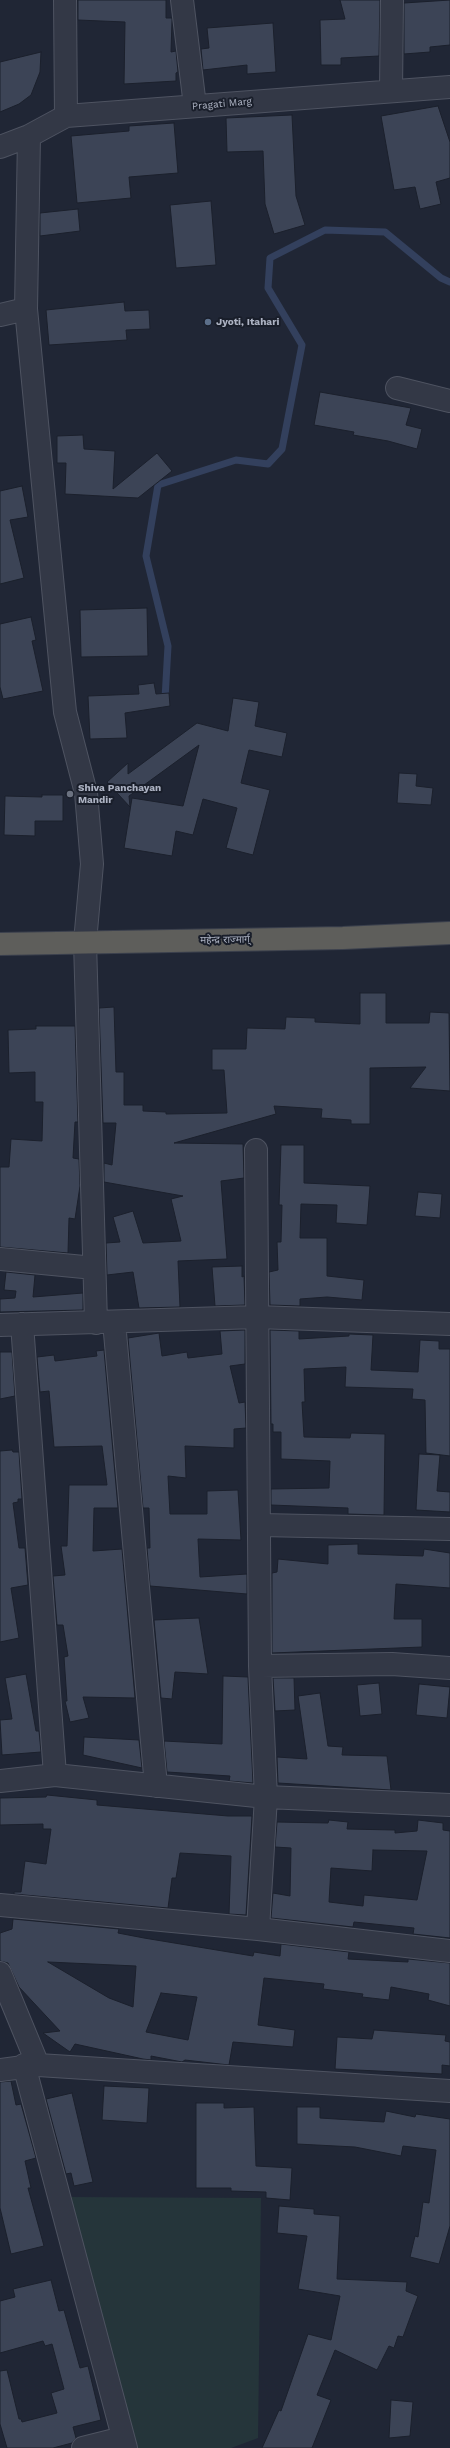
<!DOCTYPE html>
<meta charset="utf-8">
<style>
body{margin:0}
canvas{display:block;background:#202635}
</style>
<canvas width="450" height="2448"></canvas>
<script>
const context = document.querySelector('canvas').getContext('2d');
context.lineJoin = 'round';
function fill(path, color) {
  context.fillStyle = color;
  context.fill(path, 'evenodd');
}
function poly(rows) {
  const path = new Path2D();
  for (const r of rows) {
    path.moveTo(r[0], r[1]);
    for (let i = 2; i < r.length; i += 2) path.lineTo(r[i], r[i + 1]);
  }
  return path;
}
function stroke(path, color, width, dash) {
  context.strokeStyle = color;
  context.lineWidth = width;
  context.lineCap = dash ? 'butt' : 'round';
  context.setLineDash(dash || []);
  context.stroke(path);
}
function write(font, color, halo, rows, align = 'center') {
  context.font = font + ' "Work Sans","Noto Sans Devanagari",sans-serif';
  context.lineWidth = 4;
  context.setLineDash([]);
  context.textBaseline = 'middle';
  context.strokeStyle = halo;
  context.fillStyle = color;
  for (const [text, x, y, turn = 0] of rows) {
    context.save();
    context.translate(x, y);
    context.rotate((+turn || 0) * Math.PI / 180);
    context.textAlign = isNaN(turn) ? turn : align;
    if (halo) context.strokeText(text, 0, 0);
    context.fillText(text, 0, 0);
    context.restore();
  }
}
const green = poly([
 [65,2197,261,2198,258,2438,231,2448,138,2448]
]);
const stream = poly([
 [165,699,168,646,146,556,158,485,236,460,268,464,282,449,302,345,268,288,270,258,325,230,385,232,441,278,450,282]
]);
const building = poly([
 [78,0,166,0,166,18,172,18,172,21,171,52,176,51,178,72,176,73,176,81,124,84,125,22,78,20,78,0],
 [340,0,380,0,379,56,341,58,341,65,321,65,320,20,345,19,340,0],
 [450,0,450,45,430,47,430,52,404,54,404,3,450,0],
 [273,23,276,72,247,74,247,65,203,70,201,49,209,48,207,28,273,23],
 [41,52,40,72,31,95,19,104,0,112,0,62,41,52],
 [438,106,450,142,450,178,436,182,441,204,420,209,415,187,394,190,381,116,438,106],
 [292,115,296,196,305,225,274,234,265,204,263,151,227,152,226,118,292,115],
 [174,123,178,173,129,177,131,198,77,203,71,136,129,131,129,126,174,123],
 [211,201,216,265,176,268,170,205,211,201],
 [78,209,80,231,40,236,40,213,78,209],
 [124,302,125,311,149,310,150,329,126,330,127,340,49,345,46,310,124,302],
 [320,392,411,408,406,425,422,429,417,449,388,441,353,435,354,432,314,425,320,392],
 [83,435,84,449,115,451,113,489,157,453,172,471,138,498,65,494,66,463,57,463,57,436,83,435],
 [22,486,28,517,10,520,24,578,0,584,0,491,22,486],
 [147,608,148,656,81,657,80,610,147,608],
 [31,617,36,640,32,641,43,691,3,699,0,687,0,624,31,617],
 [154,683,156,694,169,693,170,706,125,713,127,738,90,739,88,696,139,694,138,685,154,683],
 [233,698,259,702,255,726,287,733,282,757,249,750,241,783,270,790,253,855,226,848,237,808,203,799,193,835,176,831,172,856,124,848,132,798,183,806,199,745,129,796,130,807,107,782,128,763,128,774,197,723,228,731,233,698],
 [399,773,417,774,416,786,433,788,431,805,397,803,399,773],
 [42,795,63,795,63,821,35,821,35,836,4,835,5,796,42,797,42,795],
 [360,993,386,993,386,1023,429,1023,430,1012,449,1013,450,1091,410,1088,426,1067,370,1068,370,1124,351,1124,351,1120,321,1118,322,1109,274,1106,276,1114,174,1143,243,1144,244,1178,221,1181,227,1259,178,1261,180,1307,139,1308,133,1272,107,1275,106,1243,120,1242,113,1217,133,1211,143,1243,181,1241,171,1199,183,1196,104,1182,104,1163,112,1165,116,1123,103,1123,99,1008,114,1007,116,1072,124,1072,124,1105,143,1105,143,1111,166,1112,166,1114,227,1113,224,1070,212,1070,212,1049,246,1049,247,1028,285,1029,286,1017,315,1018,315,1022,360,1024,360,993],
 [36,1026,75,1026,78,1122,75,1122,73,1158,79,1159,80,1186,75,1219,69,1218,68,1253,0,1247,0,1167,9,1167,11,1139,42,1141,43,1102,35,1102,35,1072,9,1073,8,1030,36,1029,36,1026],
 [281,1145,304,1145,304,1183,370,1186,367,1225,336,1223,337,1205,301,1204,300,1238,327,1238,327,1276,364,1280,362,1300,327,1297,300,1299,300,1306,270,1305,269,1272,278,1270,277,1242,281,1242,282,1205,279,1205,281,1145],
 [418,1192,442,1194,440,1218,415,1216,418,1192],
 [242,1266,242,1277,244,1276,245,1305,215,1306,212,1267,242,1266],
 [6,1272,35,1275,33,1297,83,1293,83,1310,0,1312,0,1299,15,1298,16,1291,4,1290,6,1272],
 [245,1330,245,1364,230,1366,239,1403,245,1402,246,1428,234,1429,234,1448,185,1446,186,1478,168,1476,170,1514,207,1514,207,1491,238,1490,241,1540,198,1539,200,1577,247,1574,247,1594,150,1586,147,1548,150,1548,149,1508,143,1508,128,1338,159,1333,162,1356,187,1352,188,1358,222,1354,220,1331,245,1330],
 [270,1330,299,1331,299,1339,349,1336,349,1334,373,1335,371,1370,418,1372,420,1340,439,1341,439,1349,450,1349,450,1456,426,1453,425,1400,412,1399,413,1389,345,1387,346,1367,304,1369,305,1402,302,1402,304,1437,350,1438,351,1433,385,1434,384,1515,348,1514,348,1508,271,1505,271,1489,329,1488,330,1461,281,1459,281,1432,273,1432,273,1424,271,1424,270,1330],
 [104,1350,118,1508,94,1508,93,1551,122,1549,135,1698,83,1697,89,1718,70,1722,65,1701,67,1701,64,1657,68,1656,63,1625,57,1625,53,1576,65,1575,61,1546,67,1546,69,1485,107,1485,102,1446,54,1447,49,1391,40,1392,37,1357,54,1355,55,1361,97,1356,96,1351,104,1350],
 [0,1352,12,1352,15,1396,0,1399,0,1352],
 [12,1450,13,1452,19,1452,22,1499,18,1499,18,1502,13,1503,19,1548,25,1548,28,1585,11,1588,19,1638,0,1642,0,1451,12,1450],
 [419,1454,440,1455,437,1491,450,1492,450,1512,416,1510,419,1454],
 [358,1544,358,1554,423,1556,424,1549,450,1553,450,1588,396,1584,394,1619,422,1619,422,1647,272,1653,272,1573,277,1572,278,1559,328,1564,328,1545,358,1544],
 [199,1618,208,1674,175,1672,172,1699,161,1698,154,1620,199,1618],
 [26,1674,36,1731,39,1731,41,1752,2,1755,0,1720,12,1719,5,1678,26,1674],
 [223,1676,248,1677,253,1783,229,1781,230,1776,167,1772,164,1741,222,1744,223,1676],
 [273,1678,294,1678,295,1710,275,1711,273,1678],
 [379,1683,382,1714,360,1716,357,1685,379,1683],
 [419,1684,450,1687,447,1718,416,1715,419,1684],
 [320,1693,328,1746,343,1747,342,1755,387,1756,391,1790,278,1783,277,1757,307,1759,298,1696,320,1693],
 [84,1737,139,1740,142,1768,83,1755,84,1737],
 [47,1795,97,1800,97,1805,228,1816,252,1816,246,1915,229,1914,231,1856,180,1853,176,1878,172,1878,168,1908,14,1894,14,1892,21,1892,25,1861,46,1864,51,1829,43,1829,43,1824,0,1825,0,1798,46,1797,47,1795],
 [329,1820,348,1822,347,1829,395,1830,395,1833,417,1831,418,1820,443,1823,443,1830,450,1831,450,1938,413,1934,414,1928,354,1922,353,1927,271,1918,273,1893,290,1896,291,1848,275,1847,277,1822,328,1823,329,1820],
 [373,1850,427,1851,417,1900,364,1895,363,1906,329,1902,331,1868,372,1871,373,1850],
 [13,1919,119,1929,118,1933,144,1938,253,1956,254,1952,280,1956,281,1944,349,1952,348,1959,408,1962,408,1959,450,1963,450,2006,428,2000,429,1994,391,1987,389,2000,362,1997,363,1994,323,1989,324,1984,264,1978,258,2025,295,2030,293,2047,233,2042,229,2065,185,2060,182,2062,151,2056,151,2060,143,2059,75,2044,70,2052,43,2033,60,2031,19,1987,8,1963,0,1961,0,1933,12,1929,13,1919],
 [48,1962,136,1966,133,2007,109,1998,48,1962],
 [161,1993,197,1997,188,2040,146,2032,161,1993],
 [374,2030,446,2035,445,2041,450,2042,450,2066,442,2065,442,2074,335,2069,337,2037,372,2039,374,2030],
 [11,2081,16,2105,21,2104,36,2158,25,2161,31,2188,28,2188,44,2246,11,2254,0,2208,0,2082,11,2081],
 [104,2086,149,2088,147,2123,102,2120,104,2086],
 [72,2093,93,2182,74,2186,71,2173,66,2174,46,2099,72,2093],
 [196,2103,224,2103,224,2108,254,2107,256,2166,292,2168,290,2200,266,2198,266,2192,231,2191,231,2188,196,2188,196,2103],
 [297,2107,320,2107,320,2118,384,2122,386,2111,415,2117,416,2114,450,2119,450,2226,439,2264,410,2257,415,2236,418,2237,423,2202,429,2203,436,2150,403,2146,401,2156,355,2147,297,2144,297,2107],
 [279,2206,314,2209,314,2214,340,2216,337,2279,407,2282,406,2291,418,2296,403,2337,398,2336,394,2348,389,2346,377,2370,335,2350,317,2395,331,2400,312,2448,262,2448,279,2410,281,2411,308,2334,331,2340,340,2296,298,2289,307,2236,277,2233,279,2206],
 [51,2280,59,2311,64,2310,80,2368,88,2366,101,2420,73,2427,76,2438,72,2443,53,2448,7,2448,0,2424,0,2371,7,2370,19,2419,21,2419,22,2422,57,2413,51,2393,64,2389,52,2344,45,2346,43,2341,0,2353,0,2301,15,2297,13,2289,51,2280],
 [391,2400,413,2402,410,2436,389,2438,391,2400]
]);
const minor = poly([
 [65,0,66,116],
 [182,0,195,106],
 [391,91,392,0],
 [29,136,26,309,65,712,86,793,92,864,85,942,96,1323],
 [0,147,29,136,66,116,450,87],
 [0,315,26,309],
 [397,388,450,401],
 [256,1150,260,1666,266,1797,258,1929],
 [0,1259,94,1268],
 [114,1322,156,1786],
 [22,1324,55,1775],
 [0,1325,257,1317,450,1324],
 [261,1525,450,1529],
 [260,1666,392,1664,450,1668],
 [0,1781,55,1775,266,1797,450,1805],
 [0,1905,258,1929,450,1951],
 [0,1973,38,2065],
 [24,2065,126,2448],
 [0,2070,38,2065,450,2091],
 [83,2448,123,2438]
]);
const trunk = poly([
 [0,944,343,938,450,933]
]);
const markers = [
 [208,322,4,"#5c6f8a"],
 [70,794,4,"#6b7280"]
];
const streetNames = [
 ["Pragati Marg",222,104,-5],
 ["महेन्द्र राज्मार्ग्",225,940,-1]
];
const poiNames = [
 ["Jyoti, Itahari",216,322],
 ["Shiva Panchayan",78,788],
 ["Mandir",78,800]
];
fill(green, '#25353a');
stroke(stream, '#33405d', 7);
fill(building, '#3c4456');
stroke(building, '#1b202c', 1);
stroke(minor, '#4e5361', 24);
stroke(trunk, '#3b404d', 24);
stroke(minor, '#333846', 22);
stroke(trunk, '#5e5e5b', 22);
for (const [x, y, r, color] of markers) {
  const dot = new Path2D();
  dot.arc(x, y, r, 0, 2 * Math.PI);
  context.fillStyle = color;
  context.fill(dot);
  stroke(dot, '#191e2a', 1.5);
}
write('10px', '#adb3c3', '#191e2a', streetNames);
write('bold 10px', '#adb3c3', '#191e2a', poiNames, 'left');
</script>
